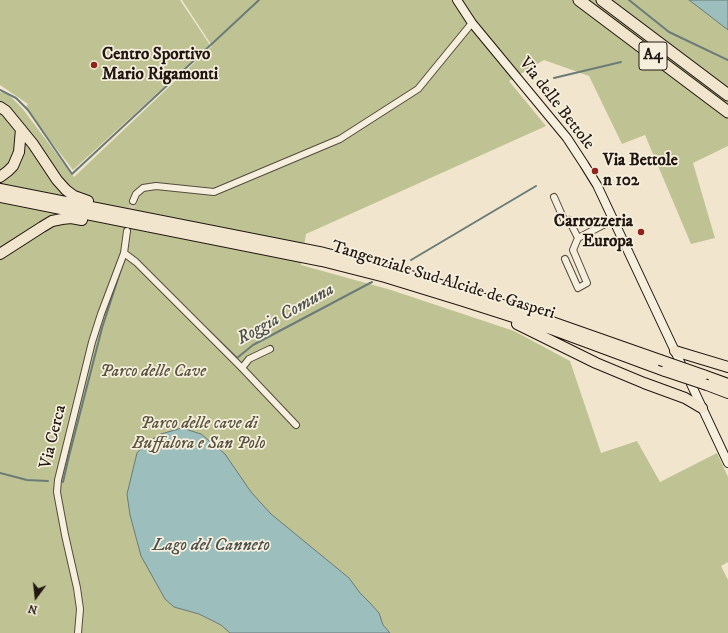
<!DOCTYPE html>
<style>
body{margin:0}
#map{position:relative;width:728px;height:633px;overflow:hidden;background:#f1e6cd;font-family:"IM FELL DW Pica",serif}
canvas{display:block}
.north{position:absolute;left:16px;top:577px;width:40px;height:40px;-webkit-text-stroke:3px #f6efde;paint-order:stroke;rotate:195deg;font-size:11px;font-weight:700;line-height:16px;text-align:center;color:#211610}
.north::after{content:'';display:block;margin:auto;width:14px;height:18px;background:#211610;clip-path:polygon(50% 0,100% 100%,50% 72%,0 100%)}
</style>
<div id="map">
<canvas width="728" height="633"></canvas>
<div class="north">N</div>
</div>
<script>
const context = document.querySelector('canvas').getContext('2d');
context.lineJoin = 'round';
function fill(path, color) {
  context.fillStyle = color;
  context.fill(path, 'evenodd');
}
function poly(rows) {
  const path = new Path2D();
  for (const r of rows) {
    path.moveTo(r[0], r[1]);
    for (let i = 2; i < r.length; i += 2) path.lineTo(r[i], r[i + 1]);
  }
  return path;
}
function stroke(path, color, width, dash) {
  context.strokeStyle = color;
  context.lineWidth = width;
  context.lineCap = dash ? 'butt' : 'round';
  context.setLineDash(dash || []);
  context.stroke(path);
}
function write(font, color, halo, rows, align = 'center') {
  context.font = font + ' "IM FELL DW Pica",serif';
  context.lineWidth = 3.5;
  context.setLineDash([]);
  context.textBaseline = 'middle';
  context.strokeStyle = halo;
  context.fillStyle = color;
  for (const [text, x, y, turn = 0] of rows) {
    context.save();
    context.translate(x, y);
    context.rotate((+turn || 0) * Math.PI / 180);
    context.textAlign = isNaN(turn) ? turn : align;
    if (halo) context.strokeText(text, 0, 0);
    context.fillText(text, 0, 0);
    context.restore();
  }
}
const green = poly([
 [0,0,180,0,210,45,73,170,25,108,28,104,0,85],
 [182,0,728,0,728,146,693,163,715,238,691,244,645,135,622,144,589,76,544,60,509,81,546,126,306,234,301,265,391,290,514,331,570,361,601,453,637,441,660,482,717,453,728,477,728,562,721,566,728,580,728,633,0,633,0,92,7,93,22,108,74,177,212,46]
]);
const water = poly([
 [689,0,728,0,728,30,706,13,689,0],
 [182,428,201,434,225,454,251,492,271,514,349,578,360,593,370,603,379,613,383,625,390,633,230,633,221,625,199,614,174,607,165,599,141,556,130,515,127,494,137,453,146,443,161,434,182,428]
]);
const stream = poly([
 [629,0,669,32,728,60],
 [554,78,621,62],
 [0,90,16,98,28,110,72,174,259,0],
 [411,260,536,186],
 [207,329,237,358,253,345,372,282],
 [0,473,27,480,48,481],
 [63,482,69,456,102,328,124,260]
]);
const minorTunnel = poly([
 [130,217,133,201]
]);
const minor = poly([
 [554,197,565,222,569,220,578,238],
 [133,201,136,194,143,188,156,186,214,192,340,139,418,89,472,23],
 [124,253,136,262,242,368,296,425],
 [565,259,578,288,587,283,573,250,578,238,613,220],
 [242,368,249,359,270,349],
 [78,633,80,609,77,588,65,535,59,503,57,492,58,480,92,342,101,314,124,253,127,231]
]);
const secondary = poly([
 [457,0,472,23,567,138,584,164,597,185,681,364],
 [691,384,728,463]
]);
const trunk = poly([
 [0,107,6,111,33,144,57,180,66,190,74,196,88,201],
 [0,177,8,171,13,166,19,152,21,129],
 [0,189,324,253,388,269,457,290,512,308,660,360],
 [0,197,322,261,385,277,460,300,554,330,665,371],
 [0,254,42,227,52,221,62,219,71,218,82,220],
 [517,324,596,363,644,383,685,398,702,408],
 [675,351,728,367],
 [703,375,728,384],
 [707,385,728,393]
]);
const motorway = poly([
 [579,0,728,112],
 [602,0,728,95]
]);
const trunkBridge = poly([
 [660,360,703,375],
 [665,371,707,385]
]);
const markers = [
 [94,65,4,"#8f2418"],
 [595,171,4,"#8f2418"],
 [641,232,4,"#8f2418"]
];
const shields = [
 [653,56,28]
];
const shieldNames = [
 ["A4",653,56]
];
const poiNames = [
 ["Centro Sportivo",102,55],
 ["Mario Rigamonti",102,75],
 ["Via Bettole",603,161],
 ["n 102",603,181],
 ["Carrozzeria",633,222,"right"],
 ["Europa",633,242,"right"]
];
const streetNames = [
 ["Via delle Bettole",556,104,52],
 ["Tangenziale Sud Alcide de Gasperi",443,281,17],
 ["Via Cerca",54,437,-76]
];
const parkNames = [
 ["Parco delle Cave",153,372],
 ["Parco delle cave di",199,424],
 ["Buffalora e San Polo",199,444]
];
const waterNames = [
 ["Roggia Comuna",286,315,-29],
 ["Lago del Canneto",211,546]
];
fill(green, '#bfc394');
fill(water, '#9cbebd');
stroke(water, '#6b7b78', 1);
stroke(stream, '#6b7b78', 2);
stroke(minorTunnel, '#d2c7b1', 6, [6, 3]);
stroke(minor, '#554a3f', 8);
stroke(secondary, '#211610', 10);
stroke(trunk, '#211610', 12);
stroke(motorway, '#211610', 13);
stroke(minor, '#f6efde', 6);
stroke(secondary, '#f6efde', 8);
stroke(trunk, '#f1e6cd', 10);
stroke(motorway, '#f1e6cd', 11);
stroke(trunkBridge, '#211610', 12, []);
stroke(trunkBridge, '#f1e6cd', 10);
for (const [x, y, r, color] of markers) {
  const dot = new Path2D();
  dot.arc(x, y, r, 0, 2 * Math.PI);
  context.fillStyle = color;
  context.fill(dot);
  stroke(dot, '#f6efde', 1.5);
}
for (const [x, y, w] of shields) {
  const box = new Path2D();
  box.roundRect(x - w / 2, y - 14, w, 28, 3);
  context.fillStyle = '#f6efde';
  context.fill(box);
  stroke(box, '#211610', 1);
}
write('bold 16px', '#211610', null, shieldNames);
write('bold 17px', '#211610', '#f6efde', poiNames, 'left');
write('17px', '#211610', '#f6efde', streetNames);
write('italic 17px', '#58533e', '#f6efde', parkNames);
write('italic 18px', '#4c514d', '#f6efde', waterNames);
</script>
